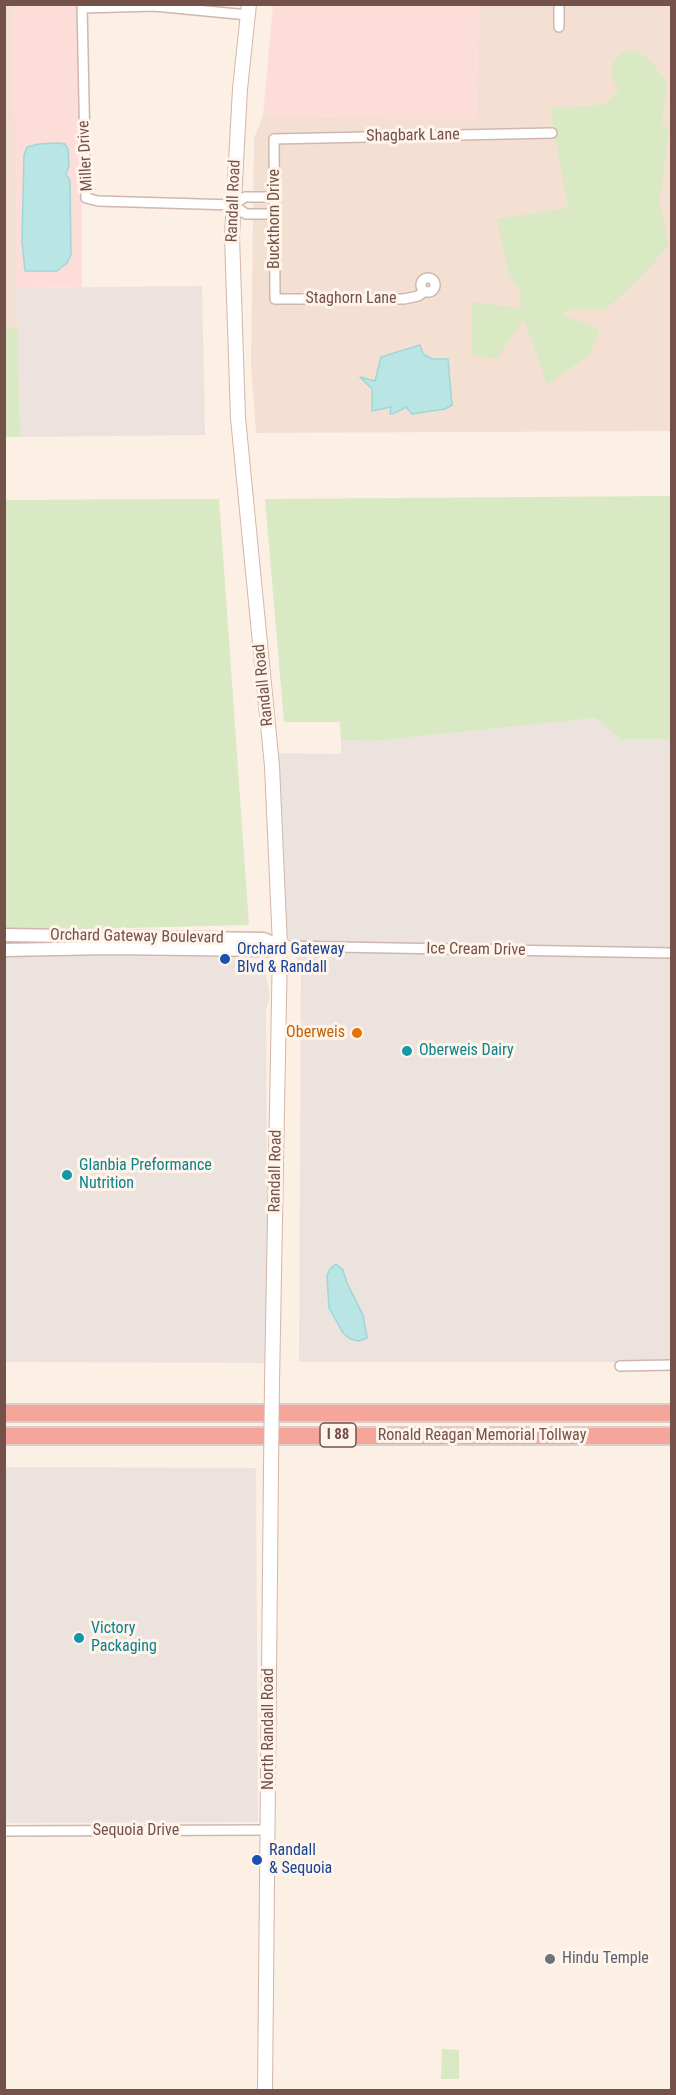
<!DOCTYPE html>
<style>
body{margin:0}
#map{position:relative;width:676px;height:2095px;overflow:hidden;background:#fcefe4;font-family:"Roboto Condensed",sans-serif}
canvas{display:block}
.frame{position:absolute;inset:0;border:6px solid #74524a;pointer-events:none}
</style>
<div id="map">
<canvas width="676" height="2095"></canvas>
<div class="frame"></div>
</div>
<script>
const context = document.querySelector('canvas').getContext('2d');
context.lineJoin = 'round';
function fill(path, color) {
  context.fillStyle = color;
  context.fill(path, 'evenodd');
}
function poly(rows) {
  const path = new Path2D();
  for (const r of rows) {
    if (r.length === 3) {
      path.moveTo(r[0] + r[2], r[1]);
      path.arc(r[0], r[1], r[2], 0, 2 * Math.PI);
      continue;
    }
    path.moveTo(r[0], r[1]);
    for (let i = 2; i < r.length; i += 2) path.lineTo(r[i], r[i + 1]);
  }
  return path;
}
function stroke(path, color, width, dash) {
  context.strokeStyle = color;
  context.lineWidth = width;
  context.lineCap = dash ? 'butt' : 'round';
  context.setLineDash(dash || []);
  context.stroke(path);
}
function write(font, color, halo, rows, align = 'center') {
  context.font = font + ' "Roboto Condensed",sans-serif';
  context.lineWidth = 6;
  context.setLineDash([]);
  context.textBaseline = 'middle';
  context.strokeStyle = halo;
  context.fillStyle = color;
  for (const [text, x, y, turn = 0] of rows) {
    context.save();
    context.translate(x, y);
    context.rotate((+turn || 0) * Math.PI / 180);
    context.textAlign = isNaN(turn) ? turn : align;
    if (halo) context.strokeText(text, 0, 0);
    context.fillText(text, 0, 0);
    context.restore();
  }
}
const residential = poly([
 [13,4,20,437,5,437,4,5],
 [479,5,671,5,671,431,256,433,251,364,254,138,263,116,476,118]
]);
const commercial = poly([
 [13,5,80,5,82,287,16,288],
 [273,5,479,5,476,118,263,116]
]);
const industrial = poly([
 [202,286,205,435,20,437,16,288],
 [595,718,620,739,671,739,671,1362,299,1362,301,964,283,942,273,753,341,754,341,740,375,741],
 [5,955,232,957,250,960,261,965,265,972,270,996,266,1010,268,1363,5,1362],
 [5,1467,256,1468,258,1822,5,1823]
]);
const green = poly([
 [635,50,648,58,667,83,662,123,669,131,659,202,669,245,640,278,606,309,570,309,562,314,599,330,589,355,547,385,524,318,497,359,472,355,472,302,521,308,520,289,509,275,497,219,568,208,550,108,592,106,607,103,619,89,614,82,611,67,620,53],
 [17,327,20,437,5,437,5,328],
 [671,496,671,739,620,739,595,718,375,741,341,740,340,722,284,722,265,499],
 [219,499,249,925,5,931,4,500],
 [442,2049,459,2050,459,2079,441,2079]
]);
const water = poly([
 [57,143,65,144,68,149,69,166,66,174,70,181,71,255,67,263,57,271,25,271,22,242,24,155,27,147,39,144,57,143],
 [420,345,423,354,432,359,448,359,452,405,445,409,412,414,406,407,395,413,390,414,391,407,372,411,372,389,360,377,375,381,381,357,420,345],
 [336,1264,343,1270,347,1283,363,1315,367,1338,359,1341,350,1339,343,1333,329,1308,327,1276,330,1269,336,1264]
]);
const minor = poly([
 [82,4,86,198,98,201,233,205],
 [82,8,154,6,248,15],
 [559,27,559,4],
 [233,205,246,214,274,214],
 [233,205,245,197,274,197],
 [428,285,7],
 [425,291,418,296,404,299,275,299,274,139,552,133],
 [280,946,672,953],
 [620,1366,672,1365],
 [4,1831,268,1830]
]);
const tertiary = poly([
 [4,935,264,939,280,946],
 [4,950,109,948,268,950,280,946]
]);
const secondary = poly([
 [249,4,240,89,232,236,238,418,272,766,280,946,272,1382],
 [265,2090,271,1468]
]);
const motorway = poly([
 [4,1413,672,1413],
 [4,1436,672,1436]
]);
const secondaryBridge = poly([
 [271,1468,272,1382]
]);
const markers = [
 [225,959,6,"#1a4fb4"],
 [357,1033,6,"#e8710a"],
 [407,1051,6,"#0f9aa8"],
 [67,1175,6,"#0f9aa8"],
 [79,1638,6,"#0f9aa8"],
 [257,1860,6,"#1a4fb4"],
 [550,1959,6,"#6b7280"]
];
const shields = [
 [338,1435,36]
];
const shieldNames = [
 ["I 88",338,1435]
];
const streetNames = [
 ["Shagbark Lane",413,136,-1],
 ["Miller Drive",86,156,-93],
 ["Randall Road",234,201,-88],
 ["Buckthorn Drive",275,219,-90],
 ["Staghorn Lane",351,299],
 ["Randall Road",264,685,-96],
 ["Orchard Gateway Boulevard",137,937,1],
 ["Ice Cream Drive",476,950,1],
 ["Randall Road",276,1171,-89],
 ["Ronald Reagan Memorial Tollway",482,1436],
 ["North Randall Road",269,1729,-90],
 ["Sequoia Drive",136,1831]
];
const transitNames = [
 ["Orchard Gateway",237,950],
 ["Blvd & Randall",237,968],
 ["Randall",269,1851],
 ["& Sequoia",269,1869]
];
const foodNames = [
 ["Oberweis",345,1033]
];
const cultureNames = [
 ["Oberweis Dairy",419,1051],
 ["Glanbia Preformance",79,1166],
 ["Nutrition",79,1184],
 ["Victory",91,1629],
 ["Packaging",91,1647]
];
const worshipNames = [
 ["Hindu Temple",562,1959]
];
fill(residential, '#f4e0d2');
fill(commercial, '#fcddd8');
fill(industrial, '#ece3de');
fill(green, '#d8e9c3');
fill(water, '#b9e5e5');
stroke(water, '#9fd7d7', 1.5);
stroke(minor, '#cfb7ae', 12);
stroke(tertiary, '#cfb7ae', 15);
stroke(secondary, '#d2b6ab', 16);
stroke(motorway, '#d8cfcc', 20);
stroke(minor, '#fff', 9);
stroke(tertiary, '#fff', 12);
stroke(secondary, '#fff', 14);
stroke(motorway, '#f6a59b', 16);
stroke(secondaryBridge, '#d2b6ab', 16, []);
stroke(secondaryBridge, '#fff', 14);
for (const [x, y, r, color] of markers) {
  const dot = new Path2D();
  dot.arc(x, y, r, 0, 2 * Math.PI);
  context.fillStyle = color;
  context.fill(dot);
  stroke(dot, '#fff4ea', 2);
}
for (const [x, y, w] of shields) {
  const box = new Path2D();
  box.roundRect(x - w / 2, y - 12, w, 24, 4.5);
  context.fillStyle = '#fff4ea';
  context.fill(box);
  stroke(box, '#74524a', 1.5);
}
write('bold 15px', '#74524a', null, shieldNames);
write('16px', '#74524a', '#fff4ea', streetNames);
write('16px', '#164399', '#fff4ea', transitNames, 'left');
write('16px', '#c56008', '#fff4ea', foodNames, 'right');
write('16px', '#0d838f', '#fff4ea', cultureNames, 'left');
write('16px', '#5b616d', '#fff4ea', worshipNames, 'left');
</script>
